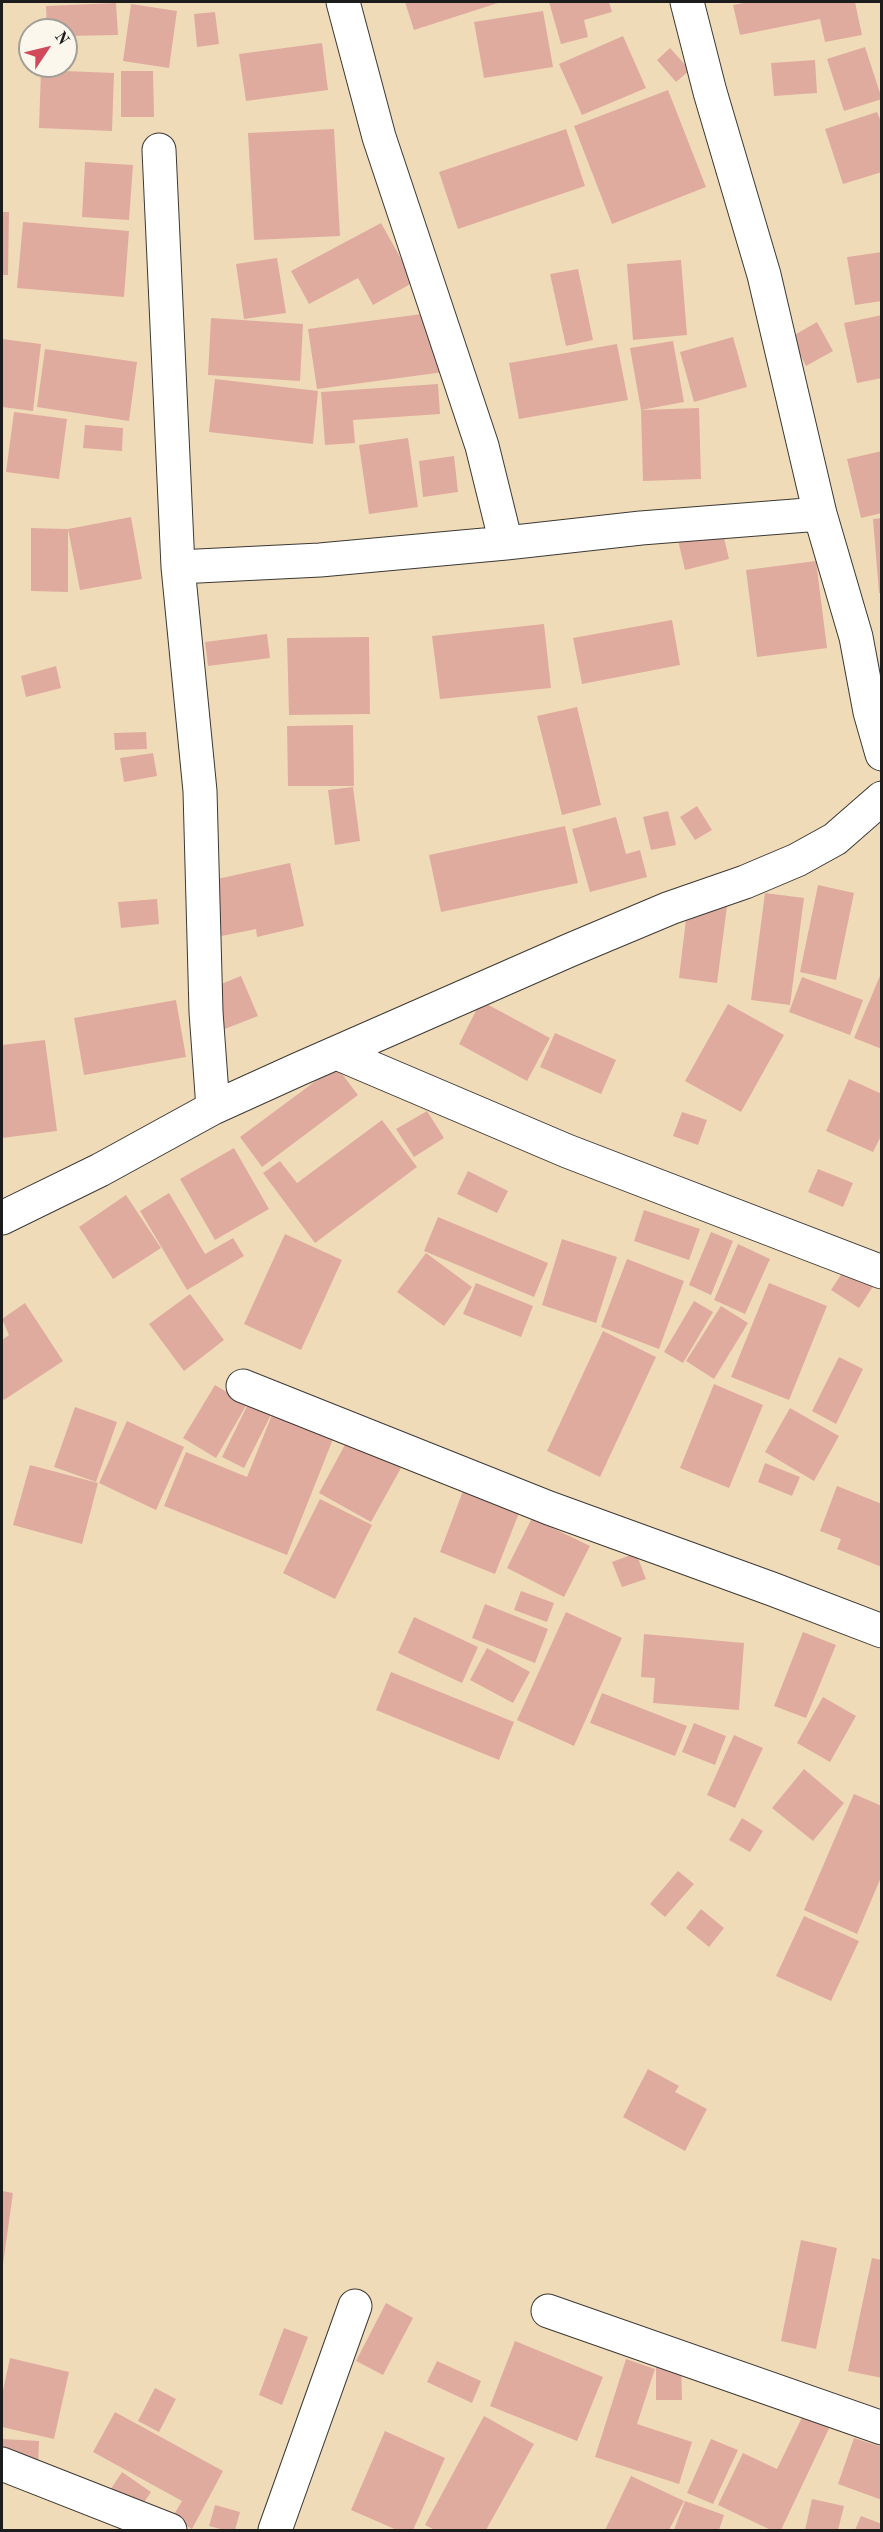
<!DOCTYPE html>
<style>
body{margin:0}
#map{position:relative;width:883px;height:2532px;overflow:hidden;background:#f0dbb9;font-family:"Old Standard TT",serif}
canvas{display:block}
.frame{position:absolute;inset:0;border:3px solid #1c1c1c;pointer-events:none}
.north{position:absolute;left:18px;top:18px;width:60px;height:60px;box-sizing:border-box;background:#fbf7ec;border:2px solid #a29f99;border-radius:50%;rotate:55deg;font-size:16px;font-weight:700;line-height:24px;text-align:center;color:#1c1c1c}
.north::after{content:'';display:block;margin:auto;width:21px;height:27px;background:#d1495b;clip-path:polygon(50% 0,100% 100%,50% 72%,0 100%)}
</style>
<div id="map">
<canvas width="883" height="2532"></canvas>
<div class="frame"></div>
<div class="north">N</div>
</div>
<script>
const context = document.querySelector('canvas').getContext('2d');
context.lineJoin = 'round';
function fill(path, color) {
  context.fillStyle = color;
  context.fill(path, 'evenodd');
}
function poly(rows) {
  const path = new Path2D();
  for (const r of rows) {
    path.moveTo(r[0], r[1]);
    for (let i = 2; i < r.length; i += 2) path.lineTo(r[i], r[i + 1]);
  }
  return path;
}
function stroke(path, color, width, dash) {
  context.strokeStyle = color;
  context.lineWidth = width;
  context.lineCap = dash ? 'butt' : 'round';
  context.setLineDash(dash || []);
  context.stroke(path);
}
const building = poly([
 [405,2,501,2,414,30],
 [549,2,609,2,612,12,584,20,588,37,561,44],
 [749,2,855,2,862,35,825,42,820,19,740,35,733,5],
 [116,3,118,35,66,36,66,30,47,30,46,6],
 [131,4,177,11,169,68,123,61],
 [543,11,553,67,484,78,474,22],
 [215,12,219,44,197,47,194,14],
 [623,36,646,88,582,115,559,64],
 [322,43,328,90,246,101,239,54],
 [865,47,882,99,844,111,827,59],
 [670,48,690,70,676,82,657,60],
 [815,60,817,93,774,96,771,63],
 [41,70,114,73,112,131,39,128],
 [121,71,153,71,154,117,121,117],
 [668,90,706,187,612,224,574,126],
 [877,112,882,124,882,172,843,184,825,129],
 [334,129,340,236,254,240,248,133],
 [566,129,585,186,458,229,439,172],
 [85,162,133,165,129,220,82,217],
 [2,212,9,212,8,275,2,275],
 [23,222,129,231,124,297,17,288],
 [381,223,414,282,373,305,358,278,309,304,291,271],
 [882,252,882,301,855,305,847,257],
 [277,258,286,313,244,319,236,264],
 [681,260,687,335,633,340,627,264],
 [578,269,593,340,566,346,550,274],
 [437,312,444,372,317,389,308,329],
 [882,315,882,378,857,383,844,323],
 [211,318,303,324,300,381,208,375],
 [817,322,833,351,806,366,791,337],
 [733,337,747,387,694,402,680,352],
 [2,339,41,344,33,411,2,407],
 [673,341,684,402,641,410,630,348],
 [617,344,628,400,519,419,509,363],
 [45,349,137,362,129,421,37,407],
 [215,379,318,391,313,444,209,432],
 [438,384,440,414,353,420,355,443,325,445,321,392],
 [699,408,701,479,643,481,641,410],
 [14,412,67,419,59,479,6,472],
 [85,425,123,428,122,451,83,448],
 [408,438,418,507,369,514,359,445],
 [882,451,882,513,861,518,847,459],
 [454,456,458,492,423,497,419,461],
 [131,517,142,579,80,590,68,529,68,592,31,591,31,528,68,529],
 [882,518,882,593,879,593,873,519],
 [721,525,729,559,685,570,677,536],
 [816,561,827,648,757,657,746,570],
 [672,620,680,665,582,684,573,638],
 [544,624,551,688,440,699,432,636],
 [267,634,270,658,208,666,205,642],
 [369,637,370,714,289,715,287,638],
 [56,666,61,688,26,697,21,676],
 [577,707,601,805,562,815,537,716],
 [353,725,354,786,288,786,287,726],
 [146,732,147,749,115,750,114,733],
 [153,753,157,776,124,782,120,758],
 [353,787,360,841,335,845,328,790],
 [697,806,712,830,695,840,680,817],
 [668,811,676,845,651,850,643,817],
 [616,817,626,854,640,850,647,877,590,892,572,829],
 [565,826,578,883,441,912,429,855],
 [290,863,304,926,257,937,256,929,212,938,199,883],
 [818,885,854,893,836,980,800,972],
 [765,893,804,898,790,1005,751,1000],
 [689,894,728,899,717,983,679,978],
 [157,899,159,924,121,928,118,902],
 [882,971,882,1049,854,1038],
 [241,976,258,1016,222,1030,206,990],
 [802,977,863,1000,850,1035,789,1012],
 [176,1000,186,1057,84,1075,74,1018],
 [481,1001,550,1038,527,1081,459,1044],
 [728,1004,784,1035,741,1112,685,1081],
 [555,1033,616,1060,601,1094,540,1067],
 [45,1040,57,1131,2,1138,2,1045],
 [336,1066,358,1095,262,1167,240,1137],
 [849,1079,882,1094,882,1134,873,1152,826,1131],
 [427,1111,444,1138,414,1157,396,1129],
 [682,1112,707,1120,698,1145,673,1136],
 [382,1120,417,1167,315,1243,263,1173,280,1161,297,1183],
 [234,1148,269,1209,215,1240,180,1179],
 [818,1169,853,1183,843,1207,808,1192],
 [468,1171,508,1191,497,1213,457,1194],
 [169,1193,205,1254,233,1238,244,1256,187,1290,140,1211],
 [126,1195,161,1248,113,1279,79,1227],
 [644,1210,700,1229,689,1260,634,1241],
 [438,1217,548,1263,534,1297,424,1251],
 [711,1232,733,1241,711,1295,689,1285],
 [285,1234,342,1260,301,1350,244,1324],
 [562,1239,617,1257,596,1323,542,1305],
 [738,1244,770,1259,745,1314,714,1300],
 [426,1253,472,1287,444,1326,397,1292],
 [627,1259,684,1281,659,1349,601,1327],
 [846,1267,874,1285,859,1308,831,1290],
 [476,1283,533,1306,521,1337,463,1314],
 [769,1283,827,1306,789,1400,731,1377],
 [190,1294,224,1340,184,1371,149,1324],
 [694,1301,713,1312,683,1363,664,1352],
 [25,1303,63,1361,4,1400,2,1396,2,1340,9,1335,2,1319],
 [721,1306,748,1323,714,1379,686,1361],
 [603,1331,656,1357,600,1477,547,1451],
 [839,1357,863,1369,836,1424,812,1411],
 [714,1384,763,1405,729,1488,680,1468],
 [215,1385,247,1404,216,1458,183,1438],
 [250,1400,273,1411,244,1468,222,1457],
 [75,1407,117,1422,96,1482,54,1467],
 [790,1408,839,1436,814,1481,765,1452],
 [274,1410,335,1434,287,1555,164,1506,186,1452,247,1477],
 [127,1421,184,1447,156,1510,99,1483],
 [348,1439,401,1468,371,1522,319,1493],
 [765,1463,800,1477,792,1496,758,1482],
 [30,1465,98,1483,82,1544,13,1525],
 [837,1486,882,1504,882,1567,837,1549,841,1539,820,1531],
 [463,1491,519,1513,495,1574,440,1552],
 [320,1499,372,1525,335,1599,283,1573],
 [532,1518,590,1546,564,1597,507,1568],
 [636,1553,646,1579,622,1587,612,1562],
 [521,1591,554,1603,547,1622,514,1610],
 [485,1604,548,1629,535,1663,472,1638],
 [566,1612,622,1638,574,1746,517,1720],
 [414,1617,478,1647,462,1683,398,1653],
 [803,1632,836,1645,806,1718,774,1706],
 [644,1634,744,1643,739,1710,653,1703,655,1678,641,1677],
 [487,1648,530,1672,513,1703,470,1680],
 [391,1672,514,1722,499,1760,376,1710],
 [602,1693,687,1726,675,1756,590,1723],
 [823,1697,856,1716,830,1762,797,1743],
 [694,1723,726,1736,715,1765,682,1752],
 [734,1735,763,1748,735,1808,707,1795],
 [804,1769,844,1803,813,1841,772,1808],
 [854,1794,882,1806,882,1875,857,1934,804,1910],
 [742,1818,763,1831,750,1852,729,1840],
 [678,1871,694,1884,665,1917,650,1904],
 [701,1909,724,1928,709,1947,686,1928],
 [804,1916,859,1941,831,2001,776,1976],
 [648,2069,679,2086,675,2092,707,2109,685,2151,623,2117],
 [2,2191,13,2193,3,2264,2,2264],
 [801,2240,837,2248,816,2349,781,2341],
 [872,2258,882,2260,882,2378,848,2371],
 [386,2303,413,2318,383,2375,356,2361],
 [284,2328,308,2337,282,2405,259,2395],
 [515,2341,603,2377,577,2441,490,2406],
 [10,2358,69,2372,54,2439,2,2427,2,2395],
 [626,2359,655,2369,637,2424,692,2442,679,2484,595,2457],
 [437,2361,481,2381,472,2403,427,2382],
 [681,2362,682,2400,656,2400,656,2363],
 [155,2388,176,2399,159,2432,138,2421],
 [808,2405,834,2418,781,2530,771,2530,718,2505,743,2453,777,2469],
 [115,2412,223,2471,192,2529,172,2518,182,2501,93,2452],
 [484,2416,534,2444,486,2530,435,2530,425,2525],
 [385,2431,445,2458,413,2530,397,2530,351,2510],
 [854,2438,882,2447,882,2500,838,2484],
 [2,2439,39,2441,38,2466,2,2464],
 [711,2439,738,2450,713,2504,687,2493],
 [122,2472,151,2492,134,2517,105,2498],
 [631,2476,684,2501,669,2530,605,2530],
 [812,2499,844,2506,838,2530,805,2530],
 [685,2501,724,2515,719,2530,674,2530],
 [215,2505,240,2512,235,2530,224,2530,209,2526],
 [861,2516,882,2524,882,2530,855,2530]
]);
const street = poly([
 [343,2,379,137,482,446,506,543],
 [687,2,710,92,764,275,820,514,856,637,870,712,882,754],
 [159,150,178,567,200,791,206,1012,213,1108],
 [178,567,320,560,506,543,641,528,820,514],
 [339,1054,567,1151,882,1272],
 [2,1218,100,1170,213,1108,299,1069,570,950,670,908,745,882,797,860,835,839,882,798],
 [243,1386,549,1508,772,1589,882,1631],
 [548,2311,882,2428],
 [2,2464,170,2530],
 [275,2530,355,2306]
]);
fill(building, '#e0ab9f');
stroke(street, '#3c3934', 35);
stroke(street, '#fff', 33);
</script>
